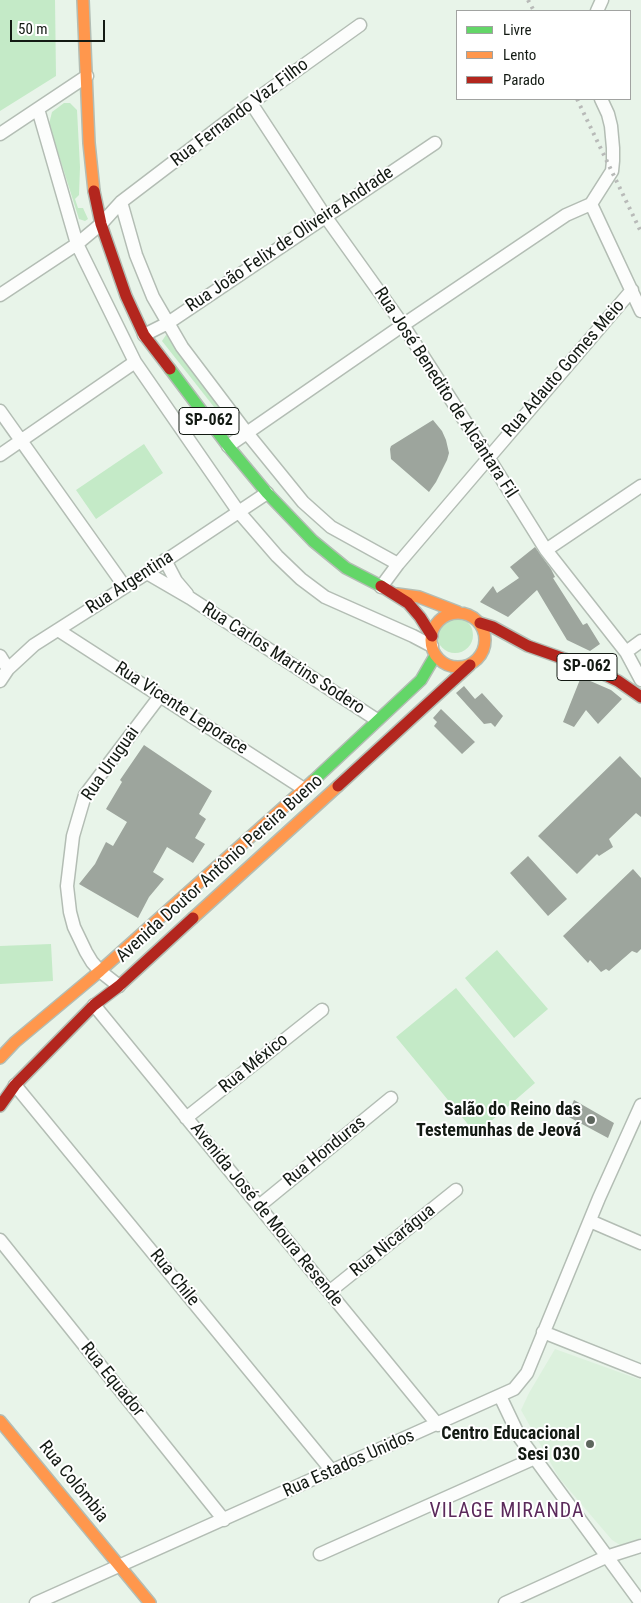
<!DOCTYPE html>
<meta charset="utf-8">
<style>
body{margin:0}
#map{position:relative;width:641px;height:1603px;overflow:hidden;background:#e8f4e9;font-family:"Roboto Condensed",sans-serif}
canvas{display:block}
.legend{position:absolute;left:456px;top:10px;width:175px;height:90px;box-sizing:border-box;background:#fff;border:1px solid #a1a3a1;margin:0;padding:6px 9px;list-style:none;font-size:15px;color:#131a13}
.legend li{display:flex;align-items:center;gap:10px;height:25px}
.legend b{width:25px;border:1px solid #a1a3a1}
.scale{position:absolute;left:10px;top:20px;width:95px;height:22px;box-sizing:border-box;border:2px solid #131a13;border-top:0;padding-left:6px;font-size:15px;line-height:18px;white-space:nowrap;color:#131a13;-webkit-text-stroke:4px #fff;paint-order:stroke}
</style>
<div id="map">
<canvas width="641" height="1603"></canvas>
<ul class="legend">
<li><b style="height:6px;background:#63d668"></b>Livre</li>
<li><b style="height:6px;background:#ff974d"></b>Lento</li>
<li><b style="height:6px;background:#b3261e"></b>Parado</li>
</ul>
<div class="scale">50 m</div>
</div>
<script>
const context = document.querySelector('canvas').getContext('2d');
context.lineJoin = 'round';
function fill(path, color) {
  context.fillStyle = color;
  context.fill(path, 'evenodd');
}
function poly(rows) {
  const path = new Path2D();
  for (const r of rows) {
    if (r.length === 3) {
      path.moveTo(r[0] + r[2], r[1]);
      path.arc(r[0], r[1], r[2], 0, 2 * Math.PI);
      continue;
    }
    path.moveTo(r[0], r[1]);
    for (let i = 2; i < r.length; i += 2) path.lineTo(r[i], r[i + 1]);
  }
  return path;
}
function stroke(path, color, width, dash) {
  context.strokeStyle = color;
  context.lineWidth = width;
  context.lineCap = dash ? 'butt' : 'round';
  context.setLineDash(dash || []);
  context.stroke(path);
}
function write(font, color, halo, rows, align = 'center') {
  context.font = font + ' "Roboto Condensed",sans-serif';
  context.lineWidth = 4;
  context.setLineDash([]);
  context.textBaseline = 'middle';
  context.strokeStyle = halo;
  context.fillStyle = color;
  for (const [text, x, y, turn = 0] of rows) {
    context.save();
    context.translate(x, y);
    context.rotate((+turn || 0) * Math.PI / 180);
    context.textAlign = isNaN(turn) ? turn : align;
    if (halo) context.strokeText(text, 0, 0);
    context.fillText(text, 0, 0);
    context.restore();
  }
}
const built = poly([
 [555,1349,641,1380,641,1538,620,1545,612,1540,559,1478,521,1410,529,1393]
]);
const green = poly([
 [0,0,55,0,56,76,0,111],
 [64,103,70,103,77,110,80,167,79,195,75,199,78,208,83,208,88,219,85,221,79,219,49,124,52,112],
 [166,335,170,337,236,429,233,429,229,426,162,341],
 [144,444,163,473,96,519,76,490],
 [455,635,18],
 [51,944,53,981,0,984,0,946],
 [497,950,548,1009,514,1038,465,978],
 [456,988,535,1083,476,1134,396,1037]
]);
const building = poly([
 [433,420,442,431,446,440,449,453,447,460,436,482,429,492,391,459,390,449,391,446],
 [535,547,551,569,555,577,553,578,583,625,587,623,600,644,590,651,567,640,537,590,508,617,480,602,493,586,497,593,519,578,510,567],
 [581,677,611,690,622,699,598,724,586,710,574,727,563,722],
 [464,686,475,699,482,693,503,716,495,727,491,723,484,724,456,693],
 [441,709,475,742,462,754,434,726,437,722,433,718],
 [144,745,212,791,199,814,206,819,195,838,205,844,193,863,167,847,153,872,164,879,149,897,138,918,79,884,95,864,106,842,113,846,127,822,106,809,122,782,120,780],
 [620,756,641,778,641,817,636,813,609,839,613,847,599,856,597,854,577,874,538,836],
 [528,856,567,899,548,916,510,873],
 [633,869,641,878,641,949,637,953,632,951,609,971,606,969,601,972,590,960,588,963,563,936],
 [574,1100,614,1123,608,1138,567,1116]
]);
const street = poly([
 [597,11,602,0],
 [251,103,325,216,403,325,488,457,546,550,626,652,641,680],
 [38,109,77,244,135,362,238,511,277,556,301,579,325,597,413,636,432,646],
 [0,134,87,76],
 [121,202,136,255,153,297,182,347,247,433,303,502,331,527,398,564],
 [591,204,641,311],
 [591,204,612,171,613,161,613,148,611,126,608,114,601,99],
 [0,295,77,244,101,224,121,202,251,103,360,25],
 [144,335,168,323,435,143],
 [0,411,125,587],
 [228,446,403,325,566,215,591,204],
 [0,455,135,362],
 [546,550,641,486],
 [165,560,176,581,187,594],
 [147,573,190,598,377,720],
 [381,587,398,564,632,290],
 [58,630,304,789],
 [626,652,641,641],
 [0,656,8,669],
 [0,681,8,669,34,645,147,573,267,493],
 [119,986,100,971,92,962,86,952,74,927,70,912,67,886,73,836,85,795,160,696],
 [94,1005,438,1425],
 [15,1085,332,1471],
 [186,1118,322,1010],
 [259,1206,391,1098],
 [590,1221,641,1243],
 [0,1240,224,1520],
 [329,1292,456,1190],
 [543,1332,641,1371],
 [500,1396,520,1438,641,1603],
 [320,1554,535,1458],
 [36,1603,514,1389,527,1373,599,1198,641,1105],
 [505,1603,606,1557,641,1546]
]);
const fast = poly([
 [170,369,228,446,267,493,313,541,346,568,381,586],
 [313,781,421,680,435,656]
]);
const slow = poly([
 [83,0,89,143,94,191],
 [397,594,419,597,458,612],
 [458,640,27],
 [193,918,338,786],
 [0,1058,15,1042,100,971,313,781],
 [0,1421,150,1603]
]);
const jam = poly([
 [94,191,101,224,126,296,144,335,170,369],
 [381,586,408,603,420,617,432,636],
 [480,623,493,627,528,646,593,669,618,681,641,697],
 [338,786,470,665],
 [0,1106,15,1085,94,1005,119,986,193,918]
]);
const rail = poly([
 [528,0,534,11],
 [577,99,641,232]
]);
const markers = [
 [591,1120,5,"#5e665e"],
 [590,1444,5,"#5e665e"]
];
const shields = [
 [209,421,60],
 [587,667,60]
];
const shieldNames = [
 ["SP-062",209,421],
 ["SP-062",587,667]
];
const streetNames = [
 ["Rua Fernando Vaz Filho",240,113,-37],
 ["Rua João Felix de Oliveira Andrade",290,240,-34],
 ["Rua Adauto Gomes Meio",564,369,-49],
 ["Rua José Benedito de Alcântara Fil",445,393,57],
 ["Rua Argentina",130,583,-33],
 ["Rua Carlos Martins Sodero",283,659,33],
 ["Rua Vicente Leporace",181,709,33],
 ["Rua Uruguai",111,764,-55],
 ["Avenida Doutor Antônio Pereira Bueno",220,869,-42],
 ["Rua México",254,1064,-39],
 ["Rua Honduras",325,1152,-39],
 ["Avenida José de Moura Resende",266,1215,51],
 ["Rua Nicarágua",393,1241,-39],
 ["Rua Chile",174,1278,51],
 ["Rua Equador",112,1380,51],
 ["Rua Estados Unidos",349,1464,-24],
 ["Rua Colômbia",73,1482,51]
];
const poiNames = [
 ["Salão do Reino das",581,1110],
 ["Testemunhas de Jeová",581,1131],
 ["Centro Educacional",580,1434],
 ["Sesi 030",580,1455]
];
const quarterNames = [
 ["VILAGE MIRANDA",507,1512]
];
fill(built, '#dcf1dd');
fill(green, '#c4eac7');
fill(building, '#9da59d');
stroke(street, '#b3bdb4', 15);
stroke(fast, '#b3bdb4', 14);
stroke(slow, '#b3bdb4', 14);
stroke(jam, '#b3bdb4', 14);
stroke(street, '#fcfdfc', 12);
stroke(fast, '#63d668', 11);
stroke(slow, '#ff974d', 11);
stroke(jam, '#b3261e', 11);
stroke(rail, '#b8bab8', 4, [2.5, 5]);
for (const [x, y, r, color] of markers) {
  const dot = new Path2D();
  dot.arc(x, y, r, 0, 2 * Math.PI);
  context.fillStyle = color;
  context.fill(dot);
  stroke(dot, '#fff', 2);
}
for (const [x, y, w] of shields) {
  const box = new Path2D();
  box.roundRect(x - w / 2, y - 13.5, w, 27, 4);
  context.fillStyle = '#fff';
  context.fill(box);
  stroke(box, '#131a13', 1);
}
write('bold 16px', '#131a13', null, shieldNames);
write('18px', '#131a13', '#fff', streetNames);
write('bold 18px', '#131a13', '#fff', poiNames, 'right');
context.letterSpacing = '1px';
write('20px', '#5b2a5b', '#fff', quarterNames);
context.letterSpacing = '0px';
</script>
